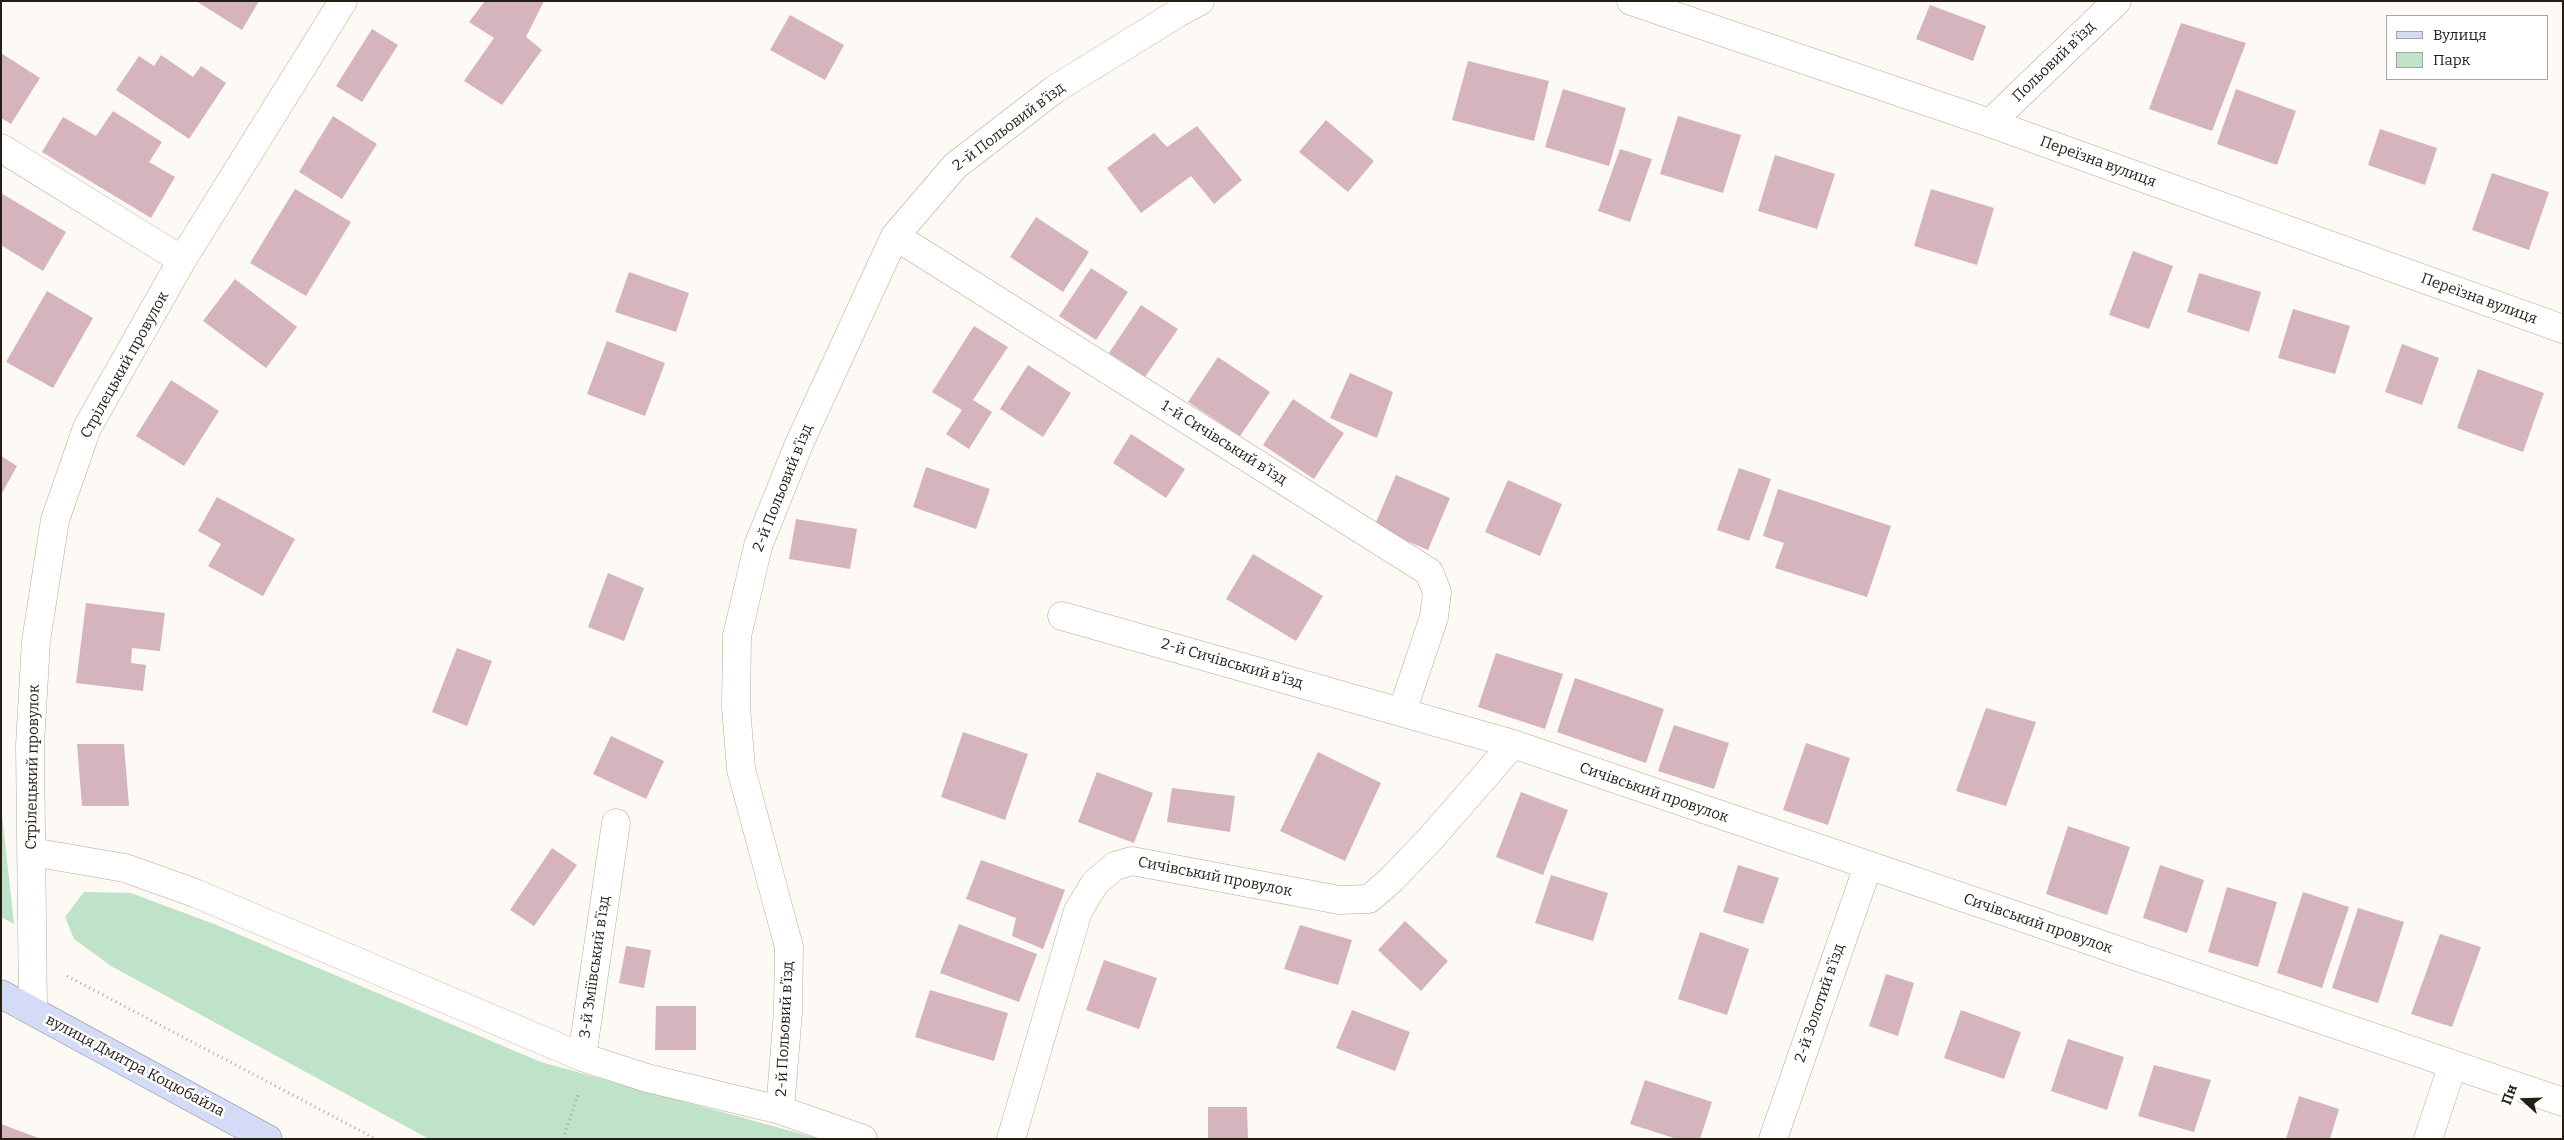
<!DOCTYPE html>
<meta charset="utf-8">
<style>
body{margin:0}
#map{position:relative;width:2564px;height:1140px;overflow:hidden;background:#fdf9f4;font-family:Bitter,serif}
canvas{display:block}
.frame{position:absolute;inset:0;border:2px solid #251e15;pointer-events:none}
.legend{position:absolute;left:2386px;top:15px;width:162px;height:65px;box-sizing:border-box;background:#fff;border:1px solid #a8a5a1;margin:0;padding:6px 9px;list-style:none;font-size:15px;color:#251e15}
.legend li{display:flex;align-items:center;gap:10px;height:25px}
.legend b{width:25px;border:1px solid #a8a5a1}
.north{position:absolute;left:2499px;top:1075px;width:50px;height:50px;-webkit-text-stroke:4px #fff;paint-order:stroke;rotate:290deg;font-size:14px;font-weight:700;line-height:20px;text-align:center;color:#251e15}
.north::after{content:'';display:block;margin:auto;width:18px;height:22px;background:#251e15;clip-path:polygon(50% 0,100% 100%,50% 72%,0 100%)}
</style>
<div id="map">
<canvas width="2564" height="1140"></canvas>
<div class="frame"></div>
<ul class="legend">
<li><b style="height:6px;background:#d4dbf6"></b>Вулиця</li>
<li><b style="height:14px;background:#bfe3c8"></b>Парк</li>
</ul>
<div class="north">Пн</div>
</div>
<script>
const context = document.querySelector('canvas').getContext('2d');
context.lineJoin = 'round';
function fill(path, color) {
  context.fillStyle = color;
  context.fill(path, 'evenodd');
}
function poly(rows) {
  const path = new Path2D();
  for (const r of rows) {
    path.moveTo(r[0], r[1]);
    for (let i = 2; i < r.length; i += 2) path.lineTo(r[i], r[i + 1]);
  }
  return path;
}
function stroke(path, color, width, dash) {
  context.strokeStyle = color;
  context.lineWidth = width;
  context.lineCap = dash ? 'butt' : 'round';
  context.setLineDash(dash || []);
  context.stroke(path);
}
function write(font, color, halo, rows, align = 'center') {
  context.font = font + ' Bitter,serif';
  context.lineWidth = 5;
  context.setLineDash([]);
  context.textBaseline = 'middle';
  context.strokeStyle = halo;
  context.fillStyle = color;
  for (const [text, x, y, turn = 0] of rows) {
    context.save();
    context.translate(x, y);
    context.rotate((+turn || 0) * Math.PI / 180);
    context.textAlign = isNaN(turn) ? turn : align;
    if (halo) context.strokeText(text, 0, 0);
    context.fillText(text, 0, 0);
    context.restore();
  }
}
const green = poly([
 [1,805,14,924,1,917],
 [84,892,131,893,214,924,541,1062,820,1139,429,1139,111,966,74,939,65,917]
]);
const building = poly([
 [196,1,259,1,242,30],
 [485,1,544,1,526,37,542,50,502,105,464,81,494,38,469,22],
 [1930,5,1986,26,1973,61,1916,39],
 [790,15,844,45,825,80,770,50],
 [2181,23,2246,43,2212,131,2149,109],
 [372,29,398,45,362,102,336,86],
 [1,53,40,78,11,124,1,118],
 [161,55,193,77,201,66,226,83,189,139,116,90,139,56,154,66],
 [1468,61,1549,81,1534,141,1452,120],
 [1563,89,1626,108,1609,166,1545,147],
 [2236,89,2296,111,2277,165,2217,144],
 [113,111,162,142,149,162,175,177,151,218,42,152,63,117,96,136],
 [333,116,377,144,342,199,299,172],
 [1678,116,1741,135,1723,193,1660,174],
 [1326,120,1374,161,1348,192,1299,152],
 [1197,126,1242,180,1214,204,1191,176,1141,213,1107,168,1154,133,1167,147],
 [2380,129,2437,148,2425,185,2368,165],
 [1620,149,1652,159,1630,222,1598,211],
 [1775,155,1835,174,1817,229,1758,211],
 [2492,173,2549,192,2529,250,2472,230],
 [295,189,351,222,306,296,250,263],
 [1931,189,1994,208,1977,265,1914,246],
 [1,193,66,232,43,271,1,245],
 [1036,217,1089,252,1063,292,1010,257],
 [2133,251,2173,266,2149,329,2109,315],
 [1091,268,1128,292,1096,340,1059,316],
 [629,272,689,293,676,332,615,312],
 [2199,273,2261,292,2249,332,2187,312],
 [235,279,297,327,266,368,203,321],
 [47,291,93,318,53,388,6,362],
 [1141,305,1178,329,1145,377,1109,353],
 [2293,309,2350,326,2335,374,2278,358],
 [974,326,1008,347,973,400,992,412,969,449,946,434,962,410,932,392],
 [607,341,665,363,645,416,587,394],
 [2402,344,2439,358,2422,405,2385,392],
 [1218,357,1270,392,1240,436,1188,402],
 [1028,365,1071,393,1043,437,1000,409],
 [2478,369,2544,393,2523,452,2457,428],
 [1350,373,1393,392,1377,438,1330,418],
 [171,380,219,411,184,466,136,436],
 [1293,399,1344,433,1314,479,1263,445],
 [1131,434,1185,469,1166,498,1113,463],
 [1,456,17,466,1,495],
 [926,467,990,489,976,529,913,507],
 [1739,468,1771,479,1749,541,1717,530],
 [1396,475,1450,498,1428,550,1374,527],
 [1508,480,1562,504,1540,556,1485,532],
 [1778,489,1891,526,1867,597,1775,568,1784,543,1763,536],
 [217,497,295,539,263,596,208,566,221,544,198,531],
 [796,519,857,529,850,569,789,559],
 [1253,554,1323,596,1296,641,1226,599],
 [608,573,644,588,624,641,588,627],
 [86,603,165,613,160,651,132,648,131,663,146,665,143,691,76,683],
 [457,648,492,661,467,726,432,712],
 [1496,653,1563,674,1545,729,1478,707],
 [1575,678,1664,709,1646,763,1557,732],
 [1986,708,2036,722,2006,806,1956,791],
 [1674,725,1729,743,1714,789,1658,771],
 [963,732,1028,754,1005,820,941,797],
 [611,736,664,761,646,799,593,774],
 [1806,743,1850,758,1828,825,1783,810],
 [77,744,124,744,129,806,82,806],
 [1318,752,1381,783,1345,861,1280,831],
 [1097,772,1153,793,1134,843,1078,822],
 [1172,788,1235,796,1230,832,1167,822],
 [1521,792,1568,810,1543,875,1496,857],
 [2068,826,2130,847,2107,915,2046,894],
 [552,848,577,865,534,926,510,910],
 [981,860,1065,890,1043,949,1012,936,1016,918,966,899],
 [1738,865,1779,878,1763,924,1723,912],
 [2160,865,2204,880,2187,933,2143,918],
 [1551,875,1608,893,1593,941,1535,923],
 [2227,887,2277,902,2258,967,2208,952],
 [2303,892,2349,907,2322,988,2277,973],
 [2358,908,2404,922,2378,1003,2332,988],
 [1405,921,1448,961,1421,991,1378,950],
 [959,924,1037,954,1019,1002,940,973],
 [1300,925,1352,940,1338,985,1284,969],
 [1700,932,1749,949,1727,1015,1678,999],
 [2440,934,2481,947,2452,1027,2411,1014],
 [626,946,651,950,644,988,619,983],
 [1104,960,1157,978,1139,1029,1086,1010],
 [1886,974,1914,983,1898,1036,1869,1026],
 [930,990,1008,1013,994,1061,915,1037],
 [656,1006,696,1006,696,1050,655,1050],
 [1352,1010,1410,1032,1395,1071,1336,1048],
 [1961,1010,2021,1032,2004,1079,1944,1058],
 [2068,1039,2124,1057,2107,1110,2051,1091],
 [2154,1065,2211,1080,2194,1132,2138,1116],
 [1645,1080,1712,1102,1700,1139,1677,1139,1630,1124],
 [2299,1096,2339,1109,2330,1139,2286,1139],
 [1208,1107,1247,1107,1248,1139,1208,1139],
 [1,1124,41,1139,1,1139]
]);
const path = poly([
 [67,976,376,1139],
 [563,1139,579,1092]
]);
const minor = poly([
 [1631,1,1990,123,2563,329],
 [1990,123,2117,1],
 [1,148,182,260],
 [895,236,1429,572,1437,592,1434,617,1402,712],
 [1062,616,1513,744,2563,1102],
 [616,823,582,1057,647,1078,780,1110,863,1139],
 [32,852,125,868,195,893,582,1057],
 [33,1011,30,745,36,641,55,520,87,428,182,260,343,1],
 [780,1110,788,1012,789,947,741,769,736,707,737,636,758,546,799,444,895,236,955,166,1055,89,1178,13,1200,1],
 [1011,1139,1078,911,1095,883,1115,866,1132,861,1339,900,1369,899,1392,879,1432,837,1513,744],
 [1773,1139,1868,866],
 [2428,1139,2453,1064]
]);
const major = poly([
 [1,994,268,1139]
]);
const streetNames = [
 ["Польовий в’їзд",2054,62,-44],
 ["2-й Польовий в’їзд",1009,127,-37],
 ["Переїзна вулиця",2098,162,20],
 ["Переїзна вулиця",2479,299,20],
 ["Стрілецький провулок",125,365,-61],
 ["1-й Сичівський в’їзд",1224,443,32],
 ["2-й Польовий в’їзд",783,488,-68],
 ["2-й Сичівський в’їзд",1232,664,16],
 ["Стрілецький провулок",33,767,-89],
 ["Сичівський провулок",1654,793,19],
 ["Сичівський провулок",1215,877,11],
 ["Сичівський провулок",2038,924,19],
 ["3-й Зміївський в’їзд",595,967,-82],
 ["2-й Золотий в’їзд",1820,1003,-71],
 ["2-й Польовий в’їзд",785,1029,-87],
 ["вулиця Дмитра Коцюбайла",135,1066,28]
];
fill(green, '#bfe3c8');
fill(building, '#d6b4be');
stroke(minor, '#bba88f', 29);
stroke(major, '#8589a3', 29);
stroke(path, '#aca7a1', 3, [1, 4]);
stroke(minor, '#fff', 28);
stroke(major, '#d4dbf6', 28);
write('15px', '#251e15', '#fff', streetNames);
</script>
